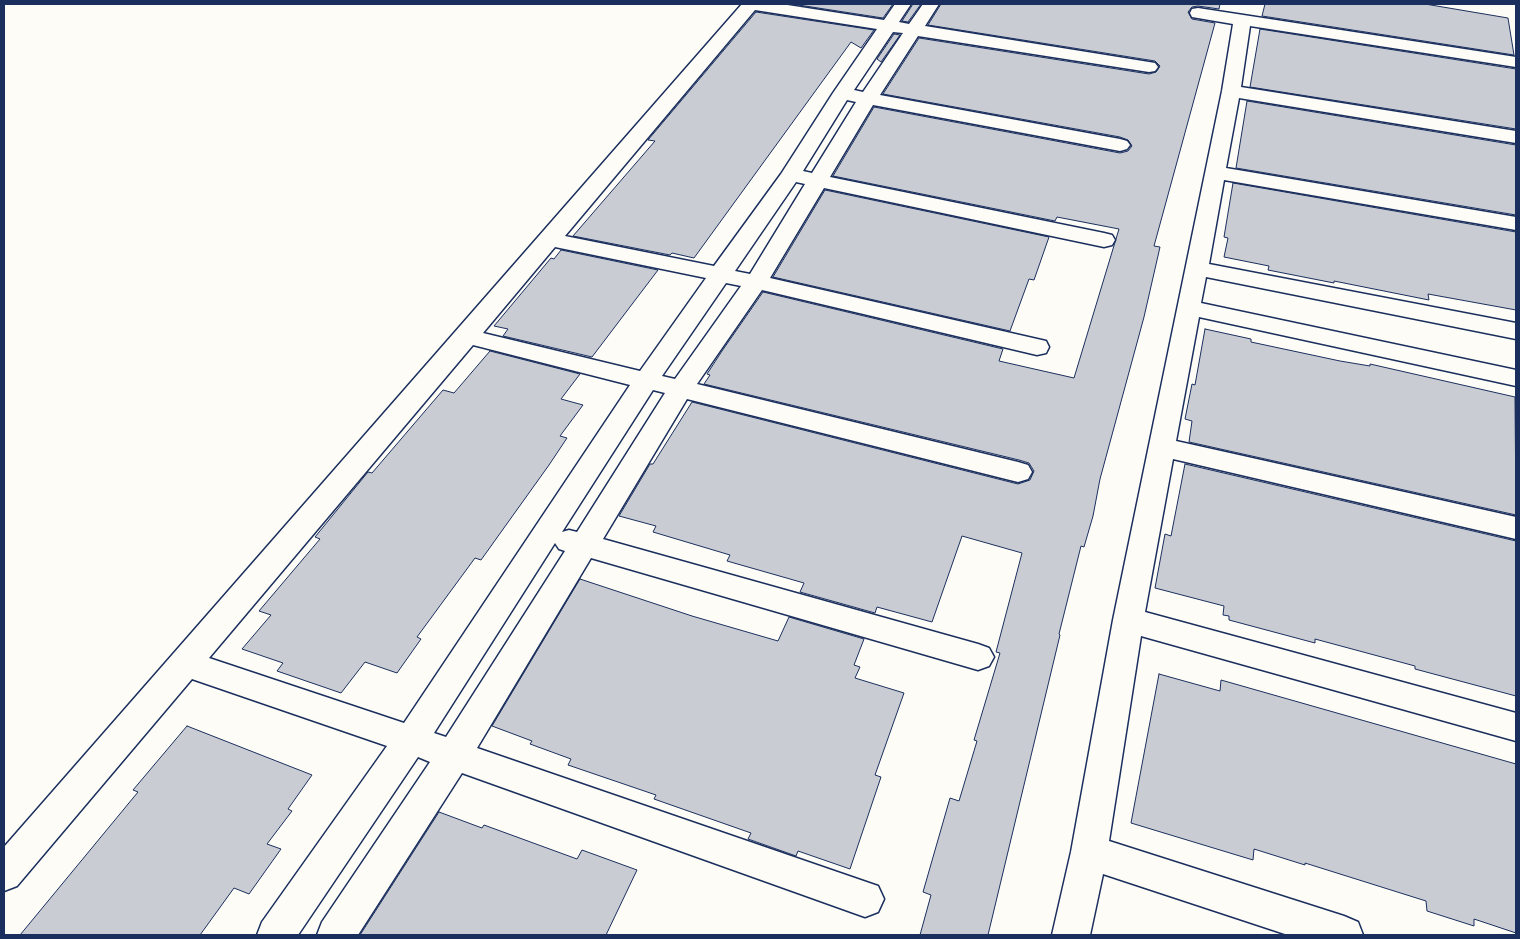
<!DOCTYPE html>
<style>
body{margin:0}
#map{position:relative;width:1520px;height:939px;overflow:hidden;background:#fdfcf7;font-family:Pangolin,sans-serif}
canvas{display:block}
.frame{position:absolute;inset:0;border:5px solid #1b2f5e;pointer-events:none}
</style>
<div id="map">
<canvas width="1520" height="939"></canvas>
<div class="frame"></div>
</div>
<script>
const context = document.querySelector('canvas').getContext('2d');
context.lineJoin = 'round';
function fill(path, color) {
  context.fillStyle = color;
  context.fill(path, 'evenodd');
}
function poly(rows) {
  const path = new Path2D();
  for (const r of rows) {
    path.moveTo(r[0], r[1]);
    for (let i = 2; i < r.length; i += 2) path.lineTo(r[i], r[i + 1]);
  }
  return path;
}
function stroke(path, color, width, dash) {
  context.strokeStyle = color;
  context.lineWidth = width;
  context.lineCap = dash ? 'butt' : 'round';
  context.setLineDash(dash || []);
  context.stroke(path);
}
const building = poly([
 [792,4,893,4,883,18,792,4],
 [913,4,921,4,908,22,902,21,913,4],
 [941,4,1220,4,1219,9,1198,6,1192,7,1188,12,1192,19,1215,23,1154,246,1160,247,1144,317,1100,479,1093,516,1084,547,1081,546,1059,634,1060,635,988,935,920,935,931,895,923,892,950,798,959,801,977,741,974,740,1000,653,996,652,1022,553,962,536,932,622,877,607,875,613,800,592,804,583,727,561,730,555,653,532,656,526,619,516,650,464,653,464,692,402,1018,484,1030,480,1034,471,1029,463,1019,460,704,384,710,375,707,374,722,351,763,292,1003,349,999,361,1074,378,1119,229,1057,217,1055,221,833,176,874,107,1120,153,1128,151,1132,146,1128,140,1120,137,883,94,919,38,1149,74,1156,72,1160,66,1155,61,928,25,941,4],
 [1265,4,1425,4,1508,18,1514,55,1262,16,1265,4],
 [756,12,874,30,861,48,851,42,694,258,672,253,670,255,573,236,655,141,648,140,756,12],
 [1260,29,1516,69,1516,129,1250,87,1260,29],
 [894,34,900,35,881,62,877,59,894,34],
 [1247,101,1516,145,1516,215,1236,168,1247,101],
 [1233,183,1516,232,1516,310,1428,294,1429,300,1334,281,1334,283,1268,270,1269,266,1224,257,1228,238,1224,237,1233,183],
 [825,190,1049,237,1034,280,1029,279,1010,331,773,277,825,190],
 [561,250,658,270,592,357,503,336,508,329,494,326,551,258,554,259,561,250],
 [1205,329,1251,339,1251,342,1340,361,1370,366,1370,364,1515,397,1516,515,1189,442,1192,421,1185,419,1192,384,1195,385,1205,329],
 [490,351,580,374,561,399,583,405,560,436,567,438,549,465,481,560,475,558,417,637,421,639,397,673,365,662,341,693,277,671,283,663,242,649,271,615,259,611,320,539,315,537,346,499,368,472,372,473,443,390,454,393,490,351],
 [1185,464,1516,541,1516,696,1415,669,1415,666,1315,639,1315,643,1229,620,1229,616,1223,615,1224,606,1155,588,1165,534,1171,536,1185,464],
 [580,579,692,616,778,641,789,617,864,639,854,665,860,667,855,678,904,693,875,775,881,777,850,869,798,851,796,856,748,839,751,833,654,799,656,795,568,765,571,759,530,744,532,741,492,726,580,579],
 [1159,674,1220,691,1221,680,1516,764,1516,933,1474,919,1474,926,1427,911,1426,901,1305,863,1305,865,1254,849,1253,860,1131,823,1159,674],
 [187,726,312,775,288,809,292,811,267,844,281,849,249,894,234,888,200,935,20,935,138,792,133,790,187,726],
 [439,812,482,828,484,825,577,859,582,850,637,870,606,935,360,935,439,812]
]);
const minor = poly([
 [742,4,781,4,884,20,895,4,911,4,899,22,909,24,923,4,939,4,925,26,1149,62,1155,63,1158,67,1155,71,1149,72,918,36,880,95,1120,139,1127,141,1130,145,1127,149,1120,151,873,105,830,177,1104,233,1112,235,1115,240,1112,245,1104,247,824,188,770,278,1046,341,1049,347,1046,353,1037,355,762,290,697,384,1018,462,1028,465,1032,472,1028,479,1018,482,687,399,603,539,978,644,989,648,994,657,989,666,978,670,591,558,477,748,878,886,884,899,878,912,865,917,462,773,358,935,317,935,322,922,430,762,418,757,298,935,257,935,262,922,387,746,192,679,17,886,4,891,4,847,742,4],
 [755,10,877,29,833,93,781,174,714,266,565,236,755,10],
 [893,32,903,33,863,92,854,90,893,32],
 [847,100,856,102,812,173,803,171,847,100],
 [796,182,805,184,750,274,735,271,796,182],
 [555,247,706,278,640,371,483,333,555,247],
 [726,283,741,286,675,379,662,376,726,283],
 [473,345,630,385,404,723,209,658,473,345],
 [653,390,665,393,577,532,569,530,562,532,653,390],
 [555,543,559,549,565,551,446,737,434,733,555,543],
 [1198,8,1516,57,1516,67,1250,26,1241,87,1516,131,1516,143,1239,98,1226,168,1516,217,1516,230,1224,180,1209,264,1516,323,1516,339,1206,277,1201,303,1516,370,1516,386,1199,317,1176,441,1516,517,1516,539,1173,459,1145,612,1516,713,1516,741,1141,636,1109,841,1344,916,1358,922,1363,935,1288,935,1103,874,1090,935,1052,935,1071,852,1113,620,1222,91,1233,24,1192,17,1190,13,1192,9,1198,8]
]);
fill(building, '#c9ccd3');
stroke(building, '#1b2f5e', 1);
stroke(minor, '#1b2f5e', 3);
fill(minor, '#fdfcf7');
</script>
